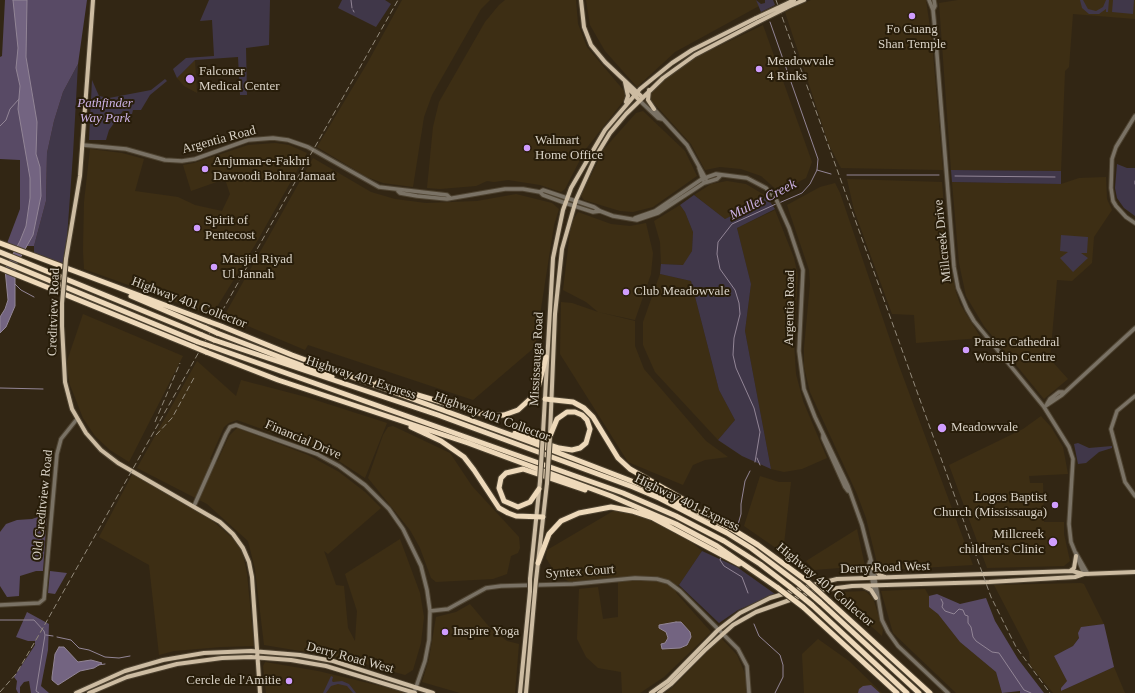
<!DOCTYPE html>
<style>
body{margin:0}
canvas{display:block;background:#322614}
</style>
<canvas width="1135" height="693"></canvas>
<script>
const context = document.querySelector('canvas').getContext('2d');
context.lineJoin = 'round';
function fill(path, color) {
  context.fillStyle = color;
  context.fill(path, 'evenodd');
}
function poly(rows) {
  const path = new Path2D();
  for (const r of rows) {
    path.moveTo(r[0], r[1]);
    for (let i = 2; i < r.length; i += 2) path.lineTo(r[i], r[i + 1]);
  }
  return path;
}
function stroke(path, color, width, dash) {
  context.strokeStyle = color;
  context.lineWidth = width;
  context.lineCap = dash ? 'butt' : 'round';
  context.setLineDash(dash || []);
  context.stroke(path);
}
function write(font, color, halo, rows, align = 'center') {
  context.font = font + ' Georgia,serif';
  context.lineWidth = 4;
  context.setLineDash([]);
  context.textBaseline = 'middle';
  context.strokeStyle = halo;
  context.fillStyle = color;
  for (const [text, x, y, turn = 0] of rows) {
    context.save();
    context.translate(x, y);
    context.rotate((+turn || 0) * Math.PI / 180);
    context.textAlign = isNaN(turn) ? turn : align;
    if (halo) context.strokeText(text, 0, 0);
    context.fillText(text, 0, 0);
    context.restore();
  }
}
const built = poly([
 [402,0,490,0,481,9,432,95,424,117,413,187,383,183,367,177,317,147,368,62],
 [505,0,576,0,578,24,587,47,625,92,625,99,585,150,565,189,561,192,540,185,508,180,494,182,487,181,476,186,440,189,427,188,433,127,439,102,485,22,499,5],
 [586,0,756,0,759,6,675,52,637,87,605,51,590,25],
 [811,0,926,0,932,41,943,170,841,168,829,145,785,12],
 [958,0,1135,0,1135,19,1073,14,1069,67,1065,71,1061,171,951,170,939,3],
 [763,25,812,162,806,178,779,192,761,176,741,169,720,167,705,170,691,144,650,99,650,92,686,62],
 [195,60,197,93,184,86,177,78],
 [643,111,685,151,697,176,653,207,633,212,620,211,584,200,581,196,604,149,636,113],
 [275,143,289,145,307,153,255,245,212,315,84,269,83,251,84,202,90,149,122,153,144,159,135,191,178,197,195,205,222,211,230,194,225,179,191,191,183,165,194,163,248,145],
 [313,158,371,192,395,199,426,203,477,201,516,194,552,203,559,209,554,225,535,347,473,400,308,345,305,350,224,316],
 [1106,177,1107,199,1112,210,1094,237,1092,263,1072,281,1057,280,1050,359,1068,379,1044,399,984,326,966,296,959,263,952,182,1061,184,1079,178],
 [847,179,942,182,948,256,956,292,960,304,981,338,916,343,914,315,892,314,854,210],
 [727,181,746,184,766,196,753,205,725,219,694,195,711,184],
 [835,183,840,193,898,363,973,565,886,570,877,563,866,518,857,494,810,392,804,367,804,348,810,284,809,270,787,205,820,187],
 [680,205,685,212,693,232,692,251,684,265,661,264,660,242,654,221],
 [775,210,794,258,798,276,794,343,796,374,803,401,827,458,802,469,784,472,771,469,745,331,751,284,737,228],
 [578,212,611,224,630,226,646,223,653,253,651,274,635,320,598,312,635,321,635,346,644,369,706,441,728,457,705,460,693,465,683,485,628,462,560,354,561,302,572,303,598,312,586,302,563,290,571,224],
 [660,274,691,281,719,390,735,420,718,440,655,372,643,345,643,322],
 [83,314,183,356,129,462,110,450,95,436,83,418,70,385,66,364],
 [197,361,236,396,241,380,306,397,387,423,365,478,325,452,237,420,229,423,224,427,210,459,217,462,229,436,237,428,308,455,339,472,365,492,381,508,328,554,324,551,336,585,344,586,348,628,355,641,357,611,345,574,400,539,420,593,424,617,421,643,413,670,405,675,348,659,264,645,255,569,248,541,207,504,137,468],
 [1041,416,1051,427,1063,447,1068,474,1029,476,1030,483,1043,483,1044,522,1064,522,1064,534,1070,561,1064,566,987,568,949,465,1023,429],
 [393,426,450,453,472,486,519,537,520,548,518,553,511,556,507,574,493,579,436,582,431,578,420,548,410,530,368,478,383,435,388,427],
 [133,473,208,517,237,542,243,554,247,574,254,646,221,647,174,651,159,655,149,565,99,537],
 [760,476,779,482,791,482,783,553,744,526],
 [620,507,630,509,688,539,702,551,679,585,673,585,677,594,711,632,664,677,640,693,622,693,621,672,598,668,586,657,577,639,579,589,598,587,603,619,618,617,618,579,573,584,556,574,546,558,547,550],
 [857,529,865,566,814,570,806,561],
 [1081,583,1084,584,1104,624,1081,627,1079,637,1073,646,1054,656,1067,681,1061,691,1114,667,1125,693,1053,693,1030,665,1029,652,994,585],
 [925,589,929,596,931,608,938,614,960,642,996,672,1002,693,956,693,893,633,881,591],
 [865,591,873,598,883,630,882,636,839,597,840,592],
 [470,604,491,629,507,641,519,644,515,693,460,693,422,682,429,659,436,617,456,612],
 [721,638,737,655,746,676,746,693,665,693,672,688],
 [818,639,849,661,882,693,804,693,802,654],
 [265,662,318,671,410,693,266,693,263,666]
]);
const green = poly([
 [209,0,270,0,269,45,246,48,247,95,240,95,238,57,195,60,177,78,173,69,186,58,214,56,212,20,200,21],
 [342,0,385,0,391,4,376,27,338,8],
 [756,0,761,4,765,3,765,0,773,0,775,5,761,12],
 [1080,0,1083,0,1088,9,1096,11,1103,7,1106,0,1109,0,1108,12,1106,12,1106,9,1099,14,1089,14,1082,8],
 [1113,0,1134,0,1133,14,1112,12],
 [78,64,73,154,65,266,34,253,34,246,46,201,47,153,54,121,63,92],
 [165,79,167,81,150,95,141,110,133,110,132,114,130,115,127,111,123,111,109,130,106,140,89,140,92,80,99,96,109,98,151,90],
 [1117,164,1127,168,1135,168,1135,216,1124,208,1117,198,1115,188],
 [951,170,1061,171,1061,184,952,182],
 [694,195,725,219,753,205,766,196,775,209,737,228,751,284,745,331,771,469,742,456,718,440,735,420,719,390,691,281,660,274,661,264,683,265,692,251,693,232,685,212,680,205],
 [1061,235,1088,237,1087,253,1081,253,1088,258,1073,272,1060,258,1068,252,1060,251],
 [1078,443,1089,448,1112,446,1112,448,1099,452,1086,463,1078,464,1074,444],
 [702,551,737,567,775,594,738,610,719,623,679,585],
 [331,676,333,677,332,681,333,682,342,681,349,684,356,693,353,693,347,686,338,684,331,686,326,693,323,693]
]);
const forest = poly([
 [5,0,87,0,78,64,63,92,54,121,47,153,46,201,34,246,6,246,20,209,20,160,0,159,0,57,2,56],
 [47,514,43,571,36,571,20,576,19,596,7,597,0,586,0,532,6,524,17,520,32,519],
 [50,571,67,573,55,594,48,593],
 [937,594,960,604,986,598,995,621,1018,659,1044,693,1020,693,1020,691,1002,693,996,672,960,642,938,614,929,607,929,596],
 [27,612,49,624,48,650,41,686,49,693,31,693,29,681,24,682,20,687,20,693,18,693,16,689,17,681,14,677,35,645,35,641,28,641,16,637],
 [1104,624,1114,667,1061,691,1061,688,1067,681,1054,656,1073,646,1079,638,1078,633,1081,627],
 [871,685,880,693,858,693,859,689,863,686]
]);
const water = poly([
 [13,0,27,0,26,57,37,122,36,154,40,167,41,196,33,235,15,267,15,306,6,327,0,333,0,317,5,309,8,300,5,269,20,241,26,226,30,198,30,178,18,109,20,86,16,68,18,48,13,0],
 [676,622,681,622,690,632,691,637,687,645,680,648,662,649,661,644,665,643,668,638,666,632,659,628,659,625,676,622],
 [59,647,64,647,78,662,91,660,102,663,94,668,80,671,58,685,52,680,52,677,55,654,59,647]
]);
const stream = poly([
 [351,0,352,8],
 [353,10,354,12],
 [770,22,818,159,817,170,810,184,802,193,779,203],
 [0,126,6,120,10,109,19,99],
 [817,170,831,174],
 [847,175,939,175],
 [955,176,1055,177],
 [1135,181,1135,184],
 [15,284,21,290,34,297],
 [0,388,43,389],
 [757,458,760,465],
 [755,462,760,432,754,408,736,368,733,355,734,338,740,314,739,303,735,290,720,269,717,254,718,242,732,224,776,204],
 [737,528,741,514,741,504,745,481,750,471],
 [721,556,720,560,724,566,742,577,748,593],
 [941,599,943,603,942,607,945,611,954,614,959,609,963,610,965,615,968,616,968,623,971,627,973,637,976,641,992,652,999,653,1024,690,1031,693],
 [0,620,34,620,44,631,45,635,36,691,39,693],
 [754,624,759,636,780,655,783,665,783,677,775,693],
 [46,635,53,636],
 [57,637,71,640,79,648,89,650,105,657,119,658,130,656],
 [98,665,105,664]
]);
const minor = poly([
 [929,0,933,10,935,30,954,267,958,288,967,309,974,321,1044,407,1069,447,1073,459,1069,524,1071,542,1084,574],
 [933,10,935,6,934,0],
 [639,100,658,118,662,119],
 [653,108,687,145,706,179],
 [1135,116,1116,147,1112,159,1111,188,1113,201,1116,206,1126,217,1135,223],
 [83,145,126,149,165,160,182,161,195,159,248,140,273,138,288,140,308,147,379,187,447,195,450,198],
 [699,168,703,180],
 [398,191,400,193,417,196,447,199,505,189,523,189,540,192,543,190,594,207,600,211,613,216,637,220,658,213,704,183,717,179,720,176],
 [540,192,543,195,565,203,593,212,600,211],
 [635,218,655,211,702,179,716,174,747,178,766,188,776,199,789,228,803,270,799,351,804,389,815,417,848,486,862,525,873,568,882,620,888,632,898,646,948,693],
 [1135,396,1117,411,1111,429,1125,482,1135,496],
 [1047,404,1050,399,1059,392,1063,392],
 [1044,407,1062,395,1135,328],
 [823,434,823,438,845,487,848,491],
 [194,506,226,434,230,427,236,425,317,454,339,466,365,485,389,509,403,529,421,566,427,590,430,611,429,640,425,661,414,693],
 [1076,553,1088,574],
 [870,561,869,564,875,595],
 [0,605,39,603,44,599,57,454,61,439,77,419],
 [430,611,448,609,486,588,501,586,573,584,635,578,657,579,668,582,680,591,738,649,747,666,749,693]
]);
const major = poly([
 [581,0,584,27,591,45,605,62,642,97],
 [788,3,794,0],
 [790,6,804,0],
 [625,82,628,96,626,102],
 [626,86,639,100],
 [649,90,648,100,654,109],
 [66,259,80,176,93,0],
 [62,303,62,326,65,382,72,409,86,433,101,450,118,463,220,522,233,534,243,548,249,562,252,577,260,693],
 [543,433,553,258,563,210,571,188,605,130,640,89,672,63,692,50,756,18],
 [550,434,555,314,562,249,576,200,596,156,610,133,626,114,663,78,695,55,758,22],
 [873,568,880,575,885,577],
 [1070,571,1074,568,1076,556],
 [530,579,540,481],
 [536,580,547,483],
 [863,586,871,590,876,598],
 [76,693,125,671,163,660,204,653,251,651,300,655,333,661,433,693],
 [89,693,127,677,177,664,222,658,251,657,291,660,326,666,415,693],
 [520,693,530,591],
 [526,693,535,591],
 [651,693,668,681,718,630,740,613,770,598,813,585,837,579,1072,571,1083,574],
 [659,693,671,684,705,650,733,625,756,612,815,591,852,586,989,582,1075,577,1084,574,1135,572]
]);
const highway = poly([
 [0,243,210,322],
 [0,252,202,335],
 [0,260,198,342],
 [0,268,194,347],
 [131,296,206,328],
 [221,326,292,355,533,443,647,487,732,529,758,545,807,581],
 [217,333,332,377],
 [214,340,438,415,633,487,659,498,727,533,751,548,799,584],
 [210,346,623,493,676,516,724,541,760,564,790,587],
 [206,352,278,380,468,443,611,496,676,524,717,546,778,588],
 [377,383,475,412,492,416,504,415,518,410,530,399,539,384,546,357],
 [545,399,573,402,584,408,593,417,618,458,630,469,686,501],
 [411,427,441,441,464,457,474,470,499,508,508,513,516,516,543,517],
 [515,433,559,448,572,450,580,448,586,443,590,429,587,420,582,415,575,412,567,412,557,419,550,436],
 [539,489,530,502,518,507,504,501,499,488,501,478,506,473,523,469,585,490],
 [538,563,549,534,561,521,579,513,611,507,632,511,653,518,739,564],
 [829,601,930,693],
 [820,602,919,693],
 [812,605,907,693],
 [803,607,897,693]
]);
const rail = poly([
 [776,0,991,597,1016,647,1050,693],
 [155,422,180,363],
 [156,435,172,418,195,376],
 [0,692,16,674,40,633,398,0]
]);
const majorBridge = poly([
 [756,18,788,3],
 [758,22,790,6],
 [62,303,66,259],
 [540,481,543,433],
 [547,483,550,436],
 [530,591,530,579],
 [535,591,536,580]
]);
const highwayBridge = poly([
 [210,322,221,326],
 [206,328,217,333],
 [202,335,214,340],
 [198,342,210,346],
 [194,347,206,352],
 [807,581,829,601],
 [799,584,820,602],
 [790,587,812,605],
 [778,588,803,607]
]);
const markers = [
 [912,16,4,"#d09dfe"],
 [759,69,4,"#d09dfe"],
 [190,79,5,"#d09dfe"],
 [527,148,4,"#d09dfe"],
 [205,169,4,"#d09dfe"],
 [197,228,4,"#d09dfe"],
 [214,267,4,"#d09dfe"],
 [626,292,4,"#d09dfe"],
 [966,350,4,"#d09dfe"],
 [942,428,5,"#d09dfe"],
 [1055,505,4,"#d09dfe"],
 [1053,542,5,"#d09dfe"],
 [445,632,4,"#d09dfe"],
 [289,681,4,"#d09dfe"]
];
const poiNames = [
 ["Fo Guang",912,30,"center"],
 ["Shan Temple",912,45,"center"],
 ["Meadowvale",767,62],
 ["4 Rinks",767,77],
 ["Falconer",199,72],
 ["Medical Center",199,87],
 ["Walmart",535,141],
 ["Home Office",535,156],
 ["Anjuman-e-Fakhri",213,162],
 ["Dawoodi Bohra Jamaat",213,177],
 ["Spirit of",205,221],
 ["Pentecost",205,236],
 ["Masjid Riyad",222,260],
 ["Ul Jannah",222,275],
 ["Club Meadowvale",634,292],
 ["Praise Cathedral",974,343],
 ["Worship Centre",974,358],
 ["Meadowvale",951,428],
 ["Logos Baptist",1047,498,"right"],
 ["Church (Mississauga)",1047,513,"right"],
 ["Millcreek",1044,535,"right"],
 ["children's Clinic",1044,550,"right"],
 ["Inspire Yoga",453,632],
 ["Cercle de l'Amitie",281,681,"right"]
];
const parkNames = [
 ["Pathfinder",105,104],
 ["Way Park",105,119]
];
const streetNames = [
 ["Argentia Road",219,140,-15],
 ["Millcreek Drive",943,241,-96],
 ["Highway 401 Collector",189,303,21],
 ["Argentia Road",790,308,-89],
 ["Creditview Road",54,312,-88],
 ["Mississauga Road",537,359,-87],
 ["Highway 401 Express",361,378,18],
 ["Highway 401 Collector",492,417,20],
 ["Financial Drive",303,440,23],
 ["Highway 401 Express",687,503,26],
 ["Old Creditview Road",43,505,-84],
 ["Derry Road West",885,568,-2],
 ["Syntex Court",580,572,-4],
 ["Highway 401 Collector",825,585,40],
 ["Derry Road West",350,658,15]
];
const waterNames = [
 ["Mullet Creek",763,200,-27]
];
fill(built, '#3d2e14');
fill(green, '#403749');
fill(forest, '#584a65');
fill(water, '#736481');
stroke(water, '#928596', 1);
stroke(stream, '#928596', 1);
stroke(minor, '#4d4230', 5.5);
stroke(major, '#4d4230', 6);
stroke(highway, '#4d4230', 7);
stroke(minor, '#7a7265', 3.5);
stroke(major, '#cdbca2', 4);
stroke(highway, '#eed9ba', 5);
stroke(rail, '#92897a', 1, [6, 3]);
stroke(majorBridge, '#4d4230', 6, []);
stroke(highwayBridge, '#4d4230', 7, []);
stroke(majorBridge, '#cdbca2', 4);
stroke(highwayBridge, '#eed9ba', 5);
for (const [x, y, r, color] of markers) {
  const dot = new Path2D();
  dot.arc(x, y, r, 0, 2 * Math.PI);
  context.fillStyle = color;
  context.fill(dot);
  stroke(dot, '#281d0a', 1.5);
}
write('13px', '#d9d2c6', '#281d0a', poiNames, 'left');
write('italic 13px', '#ceb4e8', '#281d0a', parkNames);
write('13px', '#d9d2c6', '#281d0a', streetNames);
write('italic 14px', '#ccb1e5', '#281d0a', waterNames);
</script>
